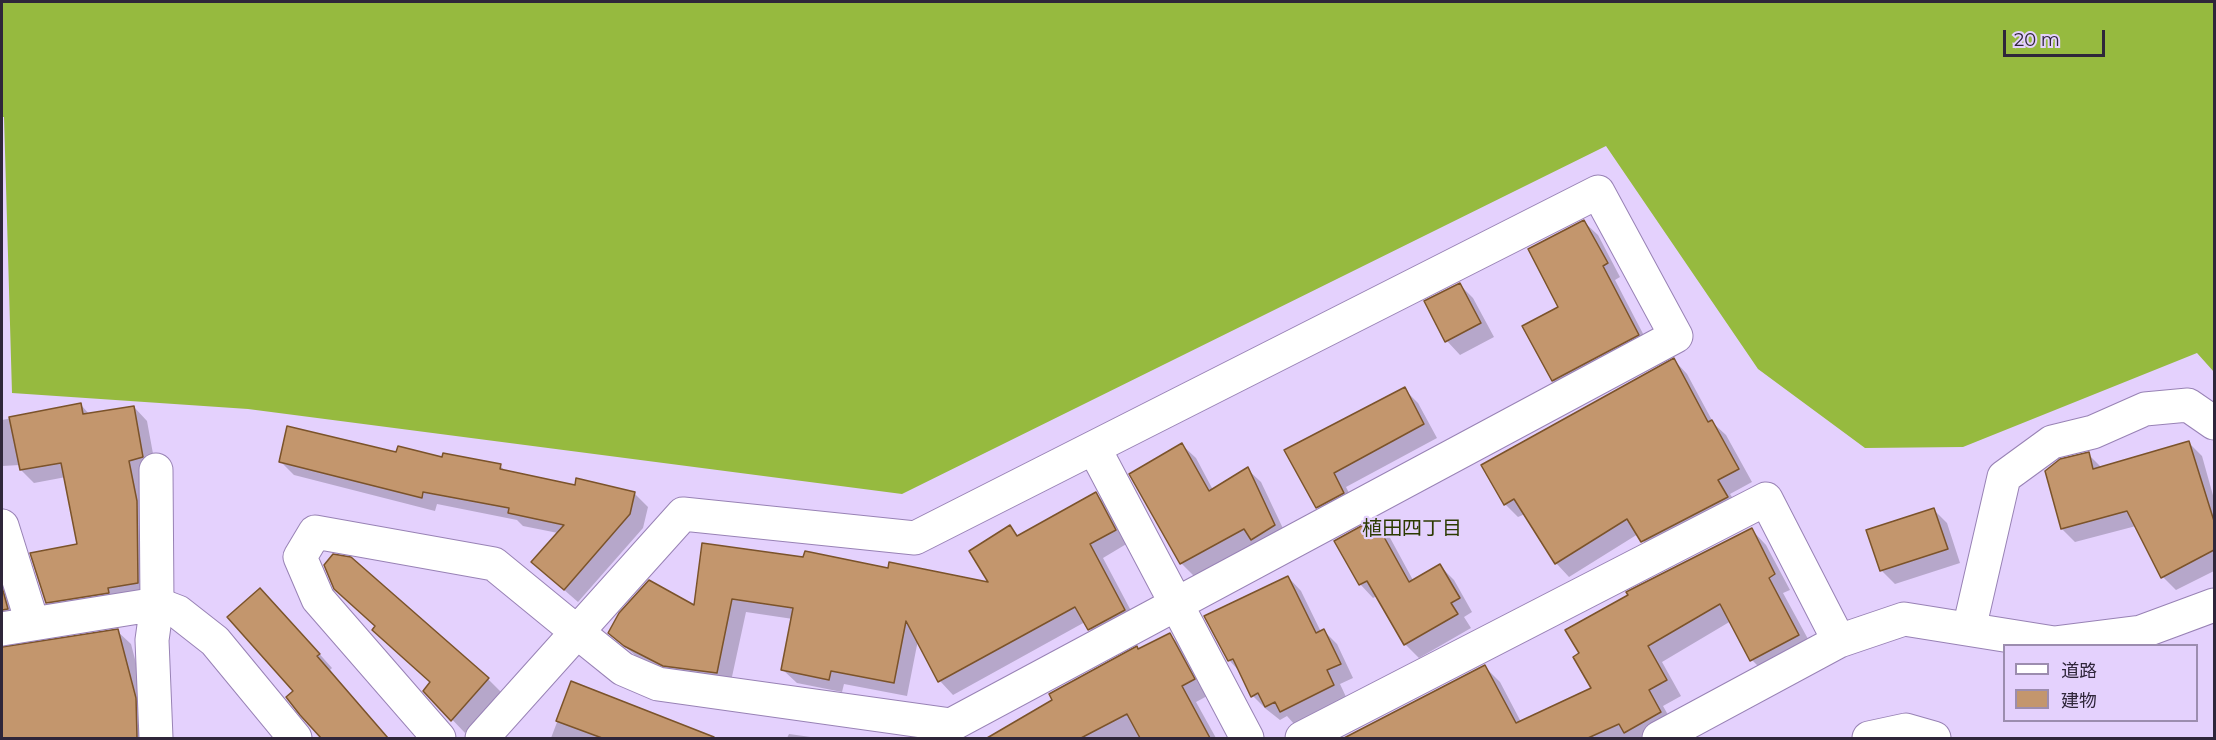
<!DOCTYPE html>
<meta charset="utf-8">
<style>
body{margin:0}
#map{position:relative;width:2216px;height:740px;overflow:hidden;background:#e4d1fd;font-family:Montserrat,"Noto Sans JP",sans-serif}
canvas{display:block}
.frame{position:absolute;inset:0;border:3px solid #2f263a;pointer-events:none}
.legend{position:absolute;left:2003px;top:644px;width:195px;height:78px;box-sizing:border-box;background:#e4d1fd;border:2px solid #9c8daf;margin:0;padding:8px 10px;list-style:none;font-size:18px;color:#2f263a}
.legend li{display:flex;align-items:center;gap:12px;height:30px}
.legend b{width:30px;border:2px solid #9c8daf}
.scale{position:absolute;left:2003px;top:30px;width:102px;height:27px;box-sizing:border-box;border:3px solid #2f263a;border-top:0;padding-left:8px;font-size:18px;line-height:21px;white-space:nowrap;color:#2f263a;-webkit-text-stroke:4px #e4d1fd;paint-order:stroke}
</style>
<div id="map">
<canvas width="2216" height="740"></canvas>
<div class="frame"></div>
<ul class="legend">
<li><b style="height:8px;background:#fff"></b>道路</li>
<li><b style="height:16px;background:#c3966d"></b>建物</li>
</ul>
<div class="scale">20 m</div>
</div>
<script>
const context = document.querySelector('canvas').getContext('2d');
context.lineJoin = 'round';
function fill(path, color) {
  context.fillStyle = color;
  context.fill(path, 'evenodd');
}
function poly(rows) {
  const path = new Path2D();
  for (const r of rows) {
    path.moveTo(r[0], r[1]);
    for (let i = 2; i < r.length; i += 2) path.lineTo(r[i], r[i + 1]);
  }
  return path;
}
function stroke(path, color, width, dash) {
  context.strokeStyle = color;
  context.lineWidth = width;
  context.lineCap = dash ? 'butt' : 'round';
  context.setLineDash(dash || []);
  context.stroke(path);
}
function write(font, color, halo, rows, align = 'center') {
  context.font = font + ' Montserrat,"Noto Sans JP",sans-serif';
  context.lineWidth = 4.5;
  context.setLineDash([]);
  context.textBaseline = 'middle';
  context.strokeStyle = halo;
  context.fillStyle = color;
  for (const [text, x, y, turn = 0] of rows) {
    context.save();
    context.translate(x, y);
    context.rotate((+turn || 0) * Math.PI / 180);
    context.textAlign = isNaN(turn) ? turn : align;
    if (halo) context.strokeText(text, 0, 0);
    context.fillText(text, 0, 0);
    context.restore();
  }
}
const forest = poly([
 [2,2,2214,2,2214,372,2197,353,1963,447,1865,448,1758,369,1606,146,902,494,248,409,12,393,4,117,2,117]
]);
const shadow = poly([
 [1584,222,1598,235,1620,277,1615,280,1651,349,1566,394,1553,381,1524,327,1561,308],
 [1460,285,1473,298,1494,337,1460,355,1447,341],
 [1674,360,1687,374,1714,424,1726,435,1752,482,1730,494,1741,511,1655,555,1638,534,1569,577,1556,563,1525,514,1518,517,1505,504],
 [1404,389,1418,403,1437,438,1346,487,1356,507,1331,520,1317,507,1286,451],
 [81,405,90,415,134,407,147,421,156,470,151,596,60,616,47,602,79,546,66,477,34,483,21,470,20,465,2,466,2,420],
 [2189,443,2202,456,2214,499,2214,571,2176,590,2163,577,2136,526,2075,542,2062,529,2088,454,2102,468],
 [1182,445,1196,458,1213,490,1247,469,1261,482,1288,539,1195,577,1181,563],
 [397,454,500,466,507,472,576,487,634,493,648,507,643,528,578,602,547,575,558,533,523,526,517,520,437,504,435,511,294,475,280,461],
 [1096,494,1109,507,1128,543,1103,558,1138,624,1102,643,1085,622,953,695,940,681,918,640,907,696,844,684,842,692,797,683,783,670,793,619,746,612,730,686,678,679,639,659,610,633,695,607,704,545,992,584,1010,527,1019,537],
 [1934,510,1947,523,1960,563,1895,584,1882,571,1868,531],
 [1374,521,1388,534,1414,582,1440,566,1454,580,1472,612,1464,617,1471,628,1419,658,1405,644,1377,596,1373,598,1360,584],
 [1751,529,1766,545,1790,590,1783,593,1814,650,1767,675,1752,660,1731,621,1662,662,1681,696,1663,706,1675,727,1655,738,1371,738,1366,729,1485,667,1500,682,1521,722,1593,688],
 [2,574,21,622,2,631],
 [1288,577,1301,591,1321,632,1324,631,1337,644,1353,678,1340,684,1347,699,1295,725,1287,716,1280,720,1266,709,1253,696,1241,673,1229,660],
 [274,603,332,668,330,670,388,738,322,738,288,698,295,691],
 [377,627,488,679,501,692,465,733,425,691,431,683,374,630],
 [117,631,131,644,149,713,151,738,2,738,2,649],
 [1170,635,1185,650,1209,695,1196,702,1216,738,992,737,1139,650],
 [572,683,715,738,551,738],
 [789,734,818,738,787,738]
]);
const building = poly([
 [1584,220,1608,263,1603,266,1639,335,1552,381,1522,326,1558,307,1528,249,1584,220],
 [1460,283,1481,323,1445,342,1424,301,1460,283],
 [1674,358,1708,422,1712,420,1739,469,1718,480,1728,497,1641,542,1627,519,1555,564,1514,499,1504,505,1481,465,1674,358],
 [1405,387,1424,424,1334,473,1344,493,1316,508,1284,450,1405,387],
 [81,403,83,414,134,406,143,457,129,461,137,501,138,583,108,588,109,593,46,603,30,553,77,544,61,463,20,470,9,417,81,403],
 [287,426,396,452,398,446,442,457,443,453,501,464,500,469,575,485,576,478,635,492,630,514,564,590,531,562,564,525,508,513,509,508,423,492,422,498,279,462,287,426],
 [2189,441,2214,521,2214,550,2161,578,2127,511,2061,529,2045,471,2060,459,2089,452,2093,469,2189,441],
 [1182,443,1209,491,1248,467,1275,525,1251,540,1244,529,1180,564,1129,474,1182,443],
 [1096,492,1116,530,1090,544,1125,610,1088,630,1075,607,938,682,906,621,894,683,831,671,829,680,781,670,793,608,732,599,717,673,663,666,624,646,608,633,619,613,649,580,694,605,702,543,803,557,805,551,888,568,889,562,988,582,969,551,1010,525,1017,536,1096,492],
 [1934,508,1948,549,1880,571,1866,530,1934,508],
 [1374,519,1409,582,1440,564,1460,598,1451,603,1458,614,1404,645,1367,581,1359,585,1334,541,1374,519],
 [1752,528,1775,574,1769,578,1799,635,1750,661,1720,604,1648,646,1667,680,1649,690,1661,712,1624,733,1619,724,1588,738,1344,738,1485,665,1516,723,1591,688,1573,657,1579,653,1565,630,1628,595,1626,592,1752,528],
 [333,554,351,557,489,678,451,721,423,691,430,682,372,630,375,626,334,589,324,565,333,554],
 [1288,576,1316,633,1324,629,1341,664,1327,670,1334,685,1280,712,1275,702,1265,707,1258,693,1251,697,1233,659,1228,661,1204,616,1288,576],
 [2,587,8,609,2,610,2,587],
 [260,588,320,654,317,656,388,738,321,738,300,715,286,697,293,691,227,617,260,588],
 [118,629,136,698,137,738,2,738,2,647,118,629],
 [1170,633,1195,679,1182,686,1210,738,1140,738,1127,714,1081,738,987,738,1052,700,1049,694,1137,646,1138,649,1170,633],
 [571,681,714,737,714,738,602,738,556,721,571,681]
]);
const street = poly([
 [1094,448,1247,738],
 [2,526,32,622],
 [2,629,157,604],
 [1969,629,2004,477,2052,442,2093,432,2145,409,2188,405,2214,423],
 [156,738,152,640,157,604,156,470],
 [439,738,318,599,300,557,315,532,494,564,577,632,623,669,658,684,951,725,1676,336,1598,192,915,538,683,514,577,632,482,738],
 [1302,738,1766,499,1839,641],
 [1659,738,1839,641,1904,619,2054,643,2141,632,2214,605]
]);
const secondary = poly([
 [157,604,178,612,215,641,295,738],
 [1869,738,1906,730,1934,738]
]);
const neighbourhoodNames = [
 ["植田四丁目",1412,529]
];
fill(forest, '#96ba3f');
fill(shadow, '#0003');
fill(building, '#c3966d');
stroke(building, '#7b532a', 1.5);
stroke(street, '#9882b5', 35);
stroke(secondary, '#9882b5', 35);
stroke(street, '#fff', 33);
stroke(secondary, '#fff', 33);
write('20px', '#2c3a01', '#e4d1fd', neighbourhoodNames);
</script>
